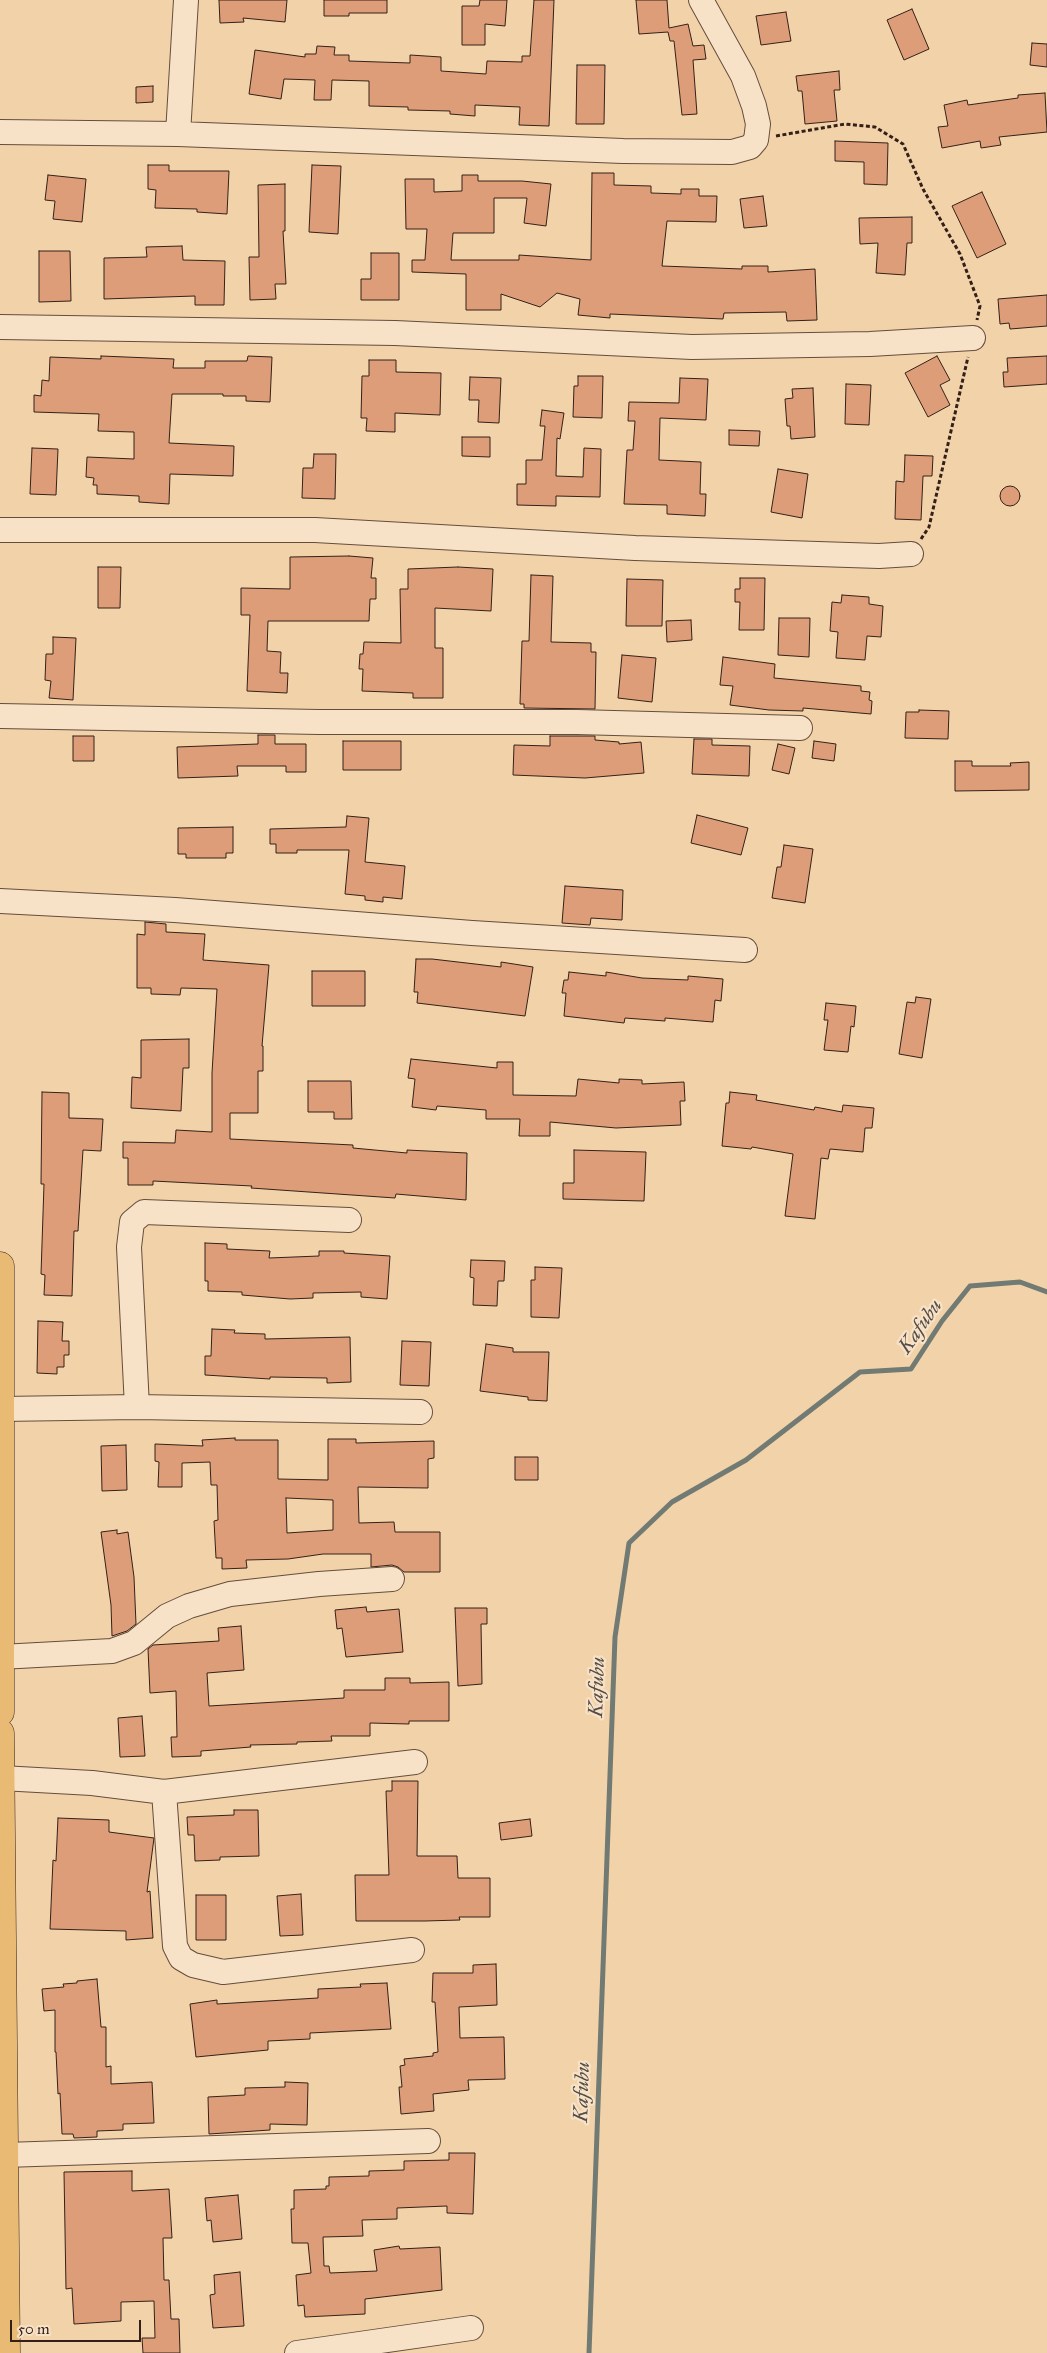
<!DOCTYPE html>
<style>
body{margin:0}
#map{position:relative;width:1047px;height:2353px;overflow:hidden;background:#f2d3a9;font-family:"IM FELL Great Primer",serif}
canvas{display:block}
.scale{position:absolute;left:10px;top:2320px;width:131px;height:22px;box-sizing:border-box;border:2px solid #342019;border-top:0;padding-left:6px;font-size:15px;line-height:18px;white-space:nowrap;color:#342019;-webkit-text-stroke:4px #f7e2c7;paint-order:stroke}
</style>
<div id="map">
<canvas width="1047" height="2353"></canvas>
<div class="scale">50 m</div>
</div>
<script>
const context = document.querySelector('canvas').getContext('2d');
context.lineJoin = 'round';
function poly(rows) {
  const path = new Path2D();
  for (const r of rows) {
    if (r.length === 3) {
      path.moveTo(r[0] + r[2], r[1]);
      path.arc(r[0], r[1], r[2], 0, 2 * Math.PI);
      continue;
    }
    path.moveTo(r[0], r[1]);
    for (let i = 2; i < r.length; i += 2) path.lineTo(r[i], r[i + 1]);
  }
  return path;
}
function stroke(path, color, width, dash) {
  context.strokeStyle = color;
  context.lineWidth = width;
  context.lineCap = dash ? 'butt' : 'round';
  context.setLineDash(dash || []);
  context.stroke(path);
}
function fill(path, color) {
  context.fillStyle = color;
  context.fill(path, 'evenodd');
}
function write(font, color, halo, rows, align = 'center') {
  context.font = font + ' "IM FELL Great Primer",serif';
  context.lineWidth = 4.5;
  context.setLineDash([]);
  context.textBaseline = 'middle';
  context.strokeStyle = halo;
  context.fillStyle = color;
  for (const [text, x, y, turn = 0] of rows) {
    context.save();
    context.translate(x, y);
    context.rotate((+turn || 0) * Math.PI / 180);
    context.textAlign = isNaN(turn) ? turn : align;
    if (halo) context.strokeText(text, 0, 0);
    context.fillText(text, 0, 0);
    context.restore();
  }
}
const stream = poly([
 [589,2353,615,1637,629,1543,672,1502,746,1460,860,1372,911,1369,942,1321,970,1286,1020,1282,1047,1292]
]);
const building = poly([
 [219,0,287,0,285,22,243,18,244,22,220,23,219,0],
 [324,0,387,0,387,13,349,13,349,16,324,16,324,0],
 [480,0,507,0,505,26,485,24,485,45,462,45,462,6,479,6,480,0],
 [534,0,554,0,549,126,519,125,520,107,475,105,475,116,450,114,450,111,408,110,408,107,369,106,369,81,332,80,331,100,314,100,315,80,284,79,281,99,249,94,255,50,305,57,305,54,316,54,317,46,335,47,334,55,349,55,349,61,410,63,410,55,441,57,441,71,486,74,487,61,522,62,522,56,530,56,534,0],
 [636,0,667,0,669,28,688,24,693,46,704,45,706,59,693,60,697,114,682,115,674,41,670,41,668,32,639,34,636,0],
 [912,9,929,49,904,60,887,20,912,9],
 [786,12,791,41,761,45,756,16,786,12],
 [1032,43,1047,44,1047,67,1030,65,1032,43],
 [577,65,605,65,604,124,576,124,577,65],
 [839,71,840,90,834,90,837,121,805,124,802,91,798,91,796,76,839,71],
 [153,86,153,102,136,103,136,87,153,86],
 [1045,93,1047,132,999,137,1001,145,981,148,980,141,942,148,938,127,948,126,944,105,967,100,968,105,1018,98,1018,95,1045,93],
 [835,141,888,143,887,185,864,184,864,162,835,161,835,141],
 [148,165,169,165,169,171,229,171,227,214,197,212,197,209,155,208,156,190,148,189,148,165],
 [312,165,341,166,338,234,309,232,312,165],
 [592,173,614,173,614,185,651,186,651,193,681,194,681,189,699,189,699,196,717,196,716,222,667,221,662,266,742,269,742,266,768,266,768,272,815,269,817,320,787,321,786,312,724,313,723,319,610,314,610,318,578,315,580,299,557,293,540,307,501,294,501,310,466,310,466,274,412,272,412,260,425,260,427,229,406,229,405,179,434,179,434,192,462,191,462,175,478,175,478,181,522,181,551,184,546,226,524,223,527,198,494,198,494,233,453,233,451,260,519,260,519,255,591,260,592,173],
 [48,175,86,179,82,222,53,219,55,201,45,200,48,175],
 [285,184,285,231,283,231,286,284,275,284,276,299,250,300,249,257,259,257,258,185,285,184],
 [982,192,1006,244,977,258,952,206,982,192],
 [763,196,767,226,744,228,740,199,763,196],
 [912,217,912,243,907,243,905,275,876,273,878,243,860,244,859,218,912,217],
 [182,246,183,260,225,261,224,305,195,305,195,296,104,299,104,258,147,257,146,247,182,246],
 [39,251,70,251,71,301,39,302,39,251],
 [371,253,399,253,399,300,361,300,361,279,371,279,371,253],
 [1047,295,1047,326,1010,329,1009,323,1000,324,998,299,1047,295],
 [101,356,174,359,173,368,205,368,205,361,247,361,248,356,272,357,270,402,246,401,246,396,223,396,223,394,172,394,169,443,234,446,233,476,170,474,169,504,139,502,139,496,97,494,97,485,93,485,94,478,86,477,87,457,134,459,134,432,98,431,99,414,34,412,34,395,41,396,42,380,49,381,50,357,101,359,101,356],
 [937,356,950,380,940,385,950,405,928,417,905,373,937,356],
 [1047,356,1047,384,1004,387,1003,372,1008,372,1007,358,1047,356],
 [369,360,396,360,396,372,441,373,440,415,395,413,395,432,366,431,367,418,361,418,362,376,369,376,369,360],
 [578,376,603,376,602,418,573,417,574,386,578,386,578,376],
 [470,377,501,378,499,423,478,422,479,400,469,400,470,377],
 [680,378,708,379,706,420,660,418,659,460,701,462,700,494,706,494,705,516,667,514,667,505,624,504,627,450,633,450,635,421,628,421,629,402,679,403,680,378],
 [846,384,871,385,869,425,845,424,846,384],
 [813,388,815,437,791,439,790,426,787,426,785,399,793,398,792,389,813,388],
 [542,410,564,413,560,439,557,438,556,476,583,477,584,448,601,449,600,497,556,496,556,506,517,505,517,484,526,484,526,460,542,460,545,426,540,426,542,410],
 [729,430,760,431,759,446,729,445,729,430],
 [462,437,490,437,490,457,462,456,462,437],
 [32,448,58,449,56,495,30,494,32,448],
 [314,454,336,454,335,499,302,498,303,468,313,468,314,454],
 [905,455,933,456,932,476,923,476,921,520,895,519,896,481,904,482,905,455],
 [778,469,808,474,802,518,771,512,778,469],
 [1010,496,10],
 [349,556,373,558,371,578,376,578,376,599,370,599,369,621,268,621,267,651,281,652,280,673,288,673,287,693,247,691,250,615,241,615,241,588,290,589,290,557,349,556],
 [98,567,121,567,120,608,98,608,98,567],
 [458,567,493,569,491,611,435,608,435,648,443,648,443,698,413,698,413,693,362,691,363,669,359,669,360,654,363,654,364,642,401,643,400,589,408,589,408,569,458,567],
 [531,575,553,576,551,642,591,643,591,652,596,652,595,709,524,708,524,704,520,704,522,641,529,641,531,575],
 [740,578,765,578,764,630,739,630,740,602,735,602,735,589,740,589,740,578],
 [627,579,663,580,662,626,626,626,627,579],
 [842,595,869,597,869,604,883,606,881,637,867,636,865,660,836,658,838,632,830,631,832,602,841,603,842,595],
 [779,618,810,618,809,657,778,655,779,618],
 [691,620,692,640,667,642,666,621,691,620],
 [53,637,76,638,73,700,49,698,51,681,45,680,46,654,53,654,53,637],
 [622,655,656,658,652,702,618,698,622,655],
 [723,657,775,664,774,678,861,686,861,691,870,692,869,700,872,701,871,714,803,708,803,711,769,710,730,705,733,686,720,685,723,657],
 [919,710,949,711,948,739,905,738,906,712,919,712,919,710],
 [258,735,275,735,275,744,306,744,306,772,286,772,286,766,237,766,238,776,178,778,177,747,258,744,258,735],
 [73,736,94,736,94,761,73,761,73,736],
 [550,736,595,736,595,740,619,742,619,744,641,742,644,773,585,778,513,775,514,745,550,746,550,736],
 [694,739,712,739,712,745,750,746,749,776,692,774,694,739],
 [343,741,401,741,401,770,343,770,343,741],
 [814,741,836,744,834,761,812,758,814,741],
 [778,744,795,748,789,774,772,770,778,744],
 [955,761,972,761,972,766,1011,766,1010,763,1029,762,1029,790,955,791,955,761],
 [697,815,748,828,741,855,691,843,697,815],
 [347,816,369,818,365,862,405,866,402,899,383,897,383,902,365,900,365,896,345,894,349,850,297,850,297,853,276,853,276,844,270,844,270,829,346,827,347,816],
 [233,827,233,853,226,853,226,858,186,858,186,854,178,854,178,828,233,827],
 [784,845,813,849,805,903,772,898,777,867,781,867,784,845],
 [565,886,623,890,622,920,591,918,590,925,562,923,565,886],
 [145,922,166,924,166,932,205,934,203,960,269,965,262,1046,263,1046,263,1071,258,1071,258,1113,230,1113,230,1139,353,1145,353,1148,407,1153,407,1150,467,1153,466,1200,396,1194,395,1198,251,1188,252,1186,153,1181,153,1185,128,1185,128,1158,123,1158,123,1142,175,1143,176,1130,212,1132,212,1073,217,989,181,988,180,995,151,994,151,988,137,988,137,934,145,935,145,922],
 [416,959,432,959,501,967,501,962,533,967,525,1016,417,1003,418,992,414,992,416,959],
 [312,971,365,971,365,1006,312,1006,312,971],
 [569,972,606,976,606,972,642,978,688,980,688,976,723,979,721,1001,715,1000,713,1022,665,1018,665,1021,625,1018,624,1023,564,1016,566,993,562,993,564,980,568,980,569,972],
 [916,997,931,999,922,1058,899,1054,907,1002,915,1003,916,997],
 [826,1003,856,1006,854,1027,851,1026,848,1052,824,1050,828,1020,824,1020,826,1003],
 [189,1039,189,1068,183,1068,181,1111,131,1108,132,1077,141,1078,141,1040,189,1039],
 [411,1059,497,1068,497,1062,513,1062,513,1095,576,1096,578,1079,619,1083,619,1079,642,1080,642,1084,684,1082,685,1101,680,1101,681,1125,616,1128,550,1122,550,1136,519,1136,520,1119,486,1119,486,1110,437,1106,436,1110,412,1107,415,1079,408,1078,411,1059],
 [308,1081,351,1081,352,1119,334,1119,334,1112,308,1112,308,1081],
 [42,1092,69,1093,69,1118,103,1119,101,1151,83,1150,78,1231,74,1231,72,1296,44,1295,45,1275,41,1274,44,1184,41,1184,42,1092],
 [730,1092,757,1095,756,1100,814,1110,815,1107,842,1112,843,1105,874,1108,872,1128,865,1128,863,1152,830,1149,828,1159,821,1158,815,1219,785,1216,793,1154,752,1147,751,1149,722,1146,726,1103,729,1103,730,1092],
 [574,1150,646,1152,644,1201,563,1199,563,1183,574,1183,574,1150],
 [205,1243,227,1244,227,1249,270,1251,269,1258,319,1256,319,1251,344,1251,344,1253,390,1256,387,1299,361,1297,361,1292,313,1293,313,1298,290,1299,242,1295,242,1292,208,1291,208,1281,205,1281,205,1243],
 [471,1260,505,1261,504,1281,498,1281,497,1306,473,1305,474,1278,470,1277,471,1260],
 [535,1267,562,1268,559,1318,531,1317,531,1280,535,1280,535,1267],
 [38,1321,63,1322,62,1341,69,1341,69,1355,64,1355,64,1367,57,1367,57,1374,37,1373,38,1321],
 [212,1329,235,1330,234,1333,265,1334,265,1339,350,1337,351,1382,327,1383,327,1378,270,1377,270,1379,205,1375,205,1356,211,1356,212,1329],
 [402,1341,431,1342,429,1386,400,1385,402,1341],
 [486,1344,513,1348,513,1352,549,1352,547,1401,528,1400,528,1397,480,1391,486,1344],
 [235,1438,235,1440,278,1440,278,1479,328,1480,328,1439,356,1439,356,1443,434,1441,434,1458,428,1459,428,1488,358,1487,359,1523,394,1522,395,1532,440,1532,440,1572,404,1572,398,1567,392,1565,371,1567,371,1554,323,1554,288,1559,246,1560,247,1568,222,1569,222,1558,216,1558,214,1521,218,1520,217,1485,211,1485,210,1462,182,1463,182,1487,158,1487,159,1462,155,1461,155,1444,203,1446,202,1440,235,1438],
 [286,1498,333,1500,333,1530,287,1533,286,1498],
 [126,1445,127,1490,102,1491,101,1446,126,1445],
 [515,1457,538,1457,538,1480,515,1480,515,1457],
 [117,1530,117,1534,128,1532,134,1577,136,1624,127,1631,112,1636,111,1605,101,1532,117,1530],
 [366,1607,367,1612,399,1609,403,1652,346,1657,342,1628,337,1629,335,1610,366,1607],
 [455,1608,487,1608,487,1624,481,1624,482,1684,458,1686,455,1608],
 [241,1626,244,1670,207,1673,209,1706,344,1698,344,1690,385,1690,385,1678,410,1678,410,1683,449,1682,449,1721,409,1721,409,1724,370,1723,370,1736,331,1736,332,1741,297,1742,297,1744,250,1745,251,1747,201,1751,201,1756,172,1757,171,1737,177,1737,176,1691,150,1693,148,1649,153,1645,219,1641,218,1628,241,1626],
 [142,1716,145,1756,120,1757,118,1718,142,1716],
 [392,1781,418,1781,417,1856,457,1856,458,1878,490,1878,490,1917,459,1917,460,1920,425,1921,356,1921,355,1875,389,1875,386,1791,392,1791,392,1781],
 [234,1810,258,1810,259,1856,220,1857,220,1860,195,1861,194,1835,188,1835,187,1817,234,1815,234,1810],
 [58,1818,109,1820,109,1832,154,1838,147,1892,150,1891,153,1938,126,1940,126,1931,50,1929,53,1860,56,1861,58,1818],
 [530,1819,532,1836,501,1840,499,1823,530,1819],
 [301,1894,303,1935,280,1936,277,1896,301,1894],
 [196,1895,226,1895,226,1940,196,1940,196,1895],
 [496,1964,497,2005,459,2007,460,2038,504,2037,505,2079,468,2080,469,2090,433,2094,434,2111,401,2114,399,2087,402,2087,400,2066,405,2065,404,2059,433,2056,433,2053,438,2052,435,2002,432,2002,433,1973,473,1973,473,1965,496,1964],
 [97,1979,101,2027,106,2027,106,2067,111,2066,111,2084,152,2082,154,2123,123,2124,123,2130,97,2131,97,2137,74,2138,73,2134,62,2134,60,2093,58,2094,56,2052,55,2052,55,2010,44,2011,42,1989,64,1987,63,1984,77,1983,77,1981,97,1979],
 [387,1983,391,2029,310,2033,310,2039,268,2041,268,2050,196,2057,190,2004,217,2000,217,2004,318,1998,318,1989,361,1987,360,1984,387,1983],
 [285,2082,308,2083,307,2125,270,2124,270,2130,209,2134,208,2097,245,2095,245,2088,285,2087,285,2082],
 [449,2153,475,2153,473,2214,447,2213,447,2206,397,2208,397,2219,362,2220,363,2236,323,2237,324,2266,329,2266,330,2273,377,2271,374,2250,399,2246,400,2249,440,2247,442,2290,365,2299,365,2314,305,2317,304,2305,298,2306,296,2275,311,2273,308,2243,292,2243,291,2209,294,2209,294,2190,326,2189,326,2186,329,2186,329,2177,369,2176,369,2171,404,2170,404,2161,449,2160,449,2153],
 [132,2171,132,2191,169,2189,172,2238,163,2238,164,2280,169,2280,171,2319,179,2319,180,2353,143,2353,142,2338,155,2338,154,2301,121,2302,121,2321,74,2324,72,2288,66,2289,64,2172,132,2171],
 [238,2195,242,2239,213,2242,211,2220,207,2221,205,2198,238,2195],
 [240,2272,244,2326,213,2328,210,2295,215,2294,214,2275,240,2272]
]);
const path = poly([
 [776,136,845,124,875,127,903,144,923,189,960,254,980,306,977,320],
 [921,539,929,527,968,357]
]);
const minor = poly([
 [0,132,178,134,623,151,732,152,750,147,756,140,758,124,754,106,743,76,701,0],
 [178,134,186,0],
 [0,327,395,333,692,347,870,344,973,338],
 [0,530,315,530,635,548,879,556,911,554],
 [0,716,319,722,577,722,800,728],
 [0,901,175,910,472,933,745,950],
 [137,1407,129,1247,132,1222,144,1212,349,1220],
 [1,1409,137,1407,420,1412],
 [0,1657,112,1651,134,1643,167,1616,189,1606,230,1594,319,1584,392,1579],
 [1,1778,92,1783,164,1792,415,1762],
 [164,1792,175,1946,181,1958,193,1965,223,1972,412,1950],
 [5,2155,428,2141],
 [297,2353,471,2328]
]);
const major = poly([
 [0,1266,0,1712],
 [0,1733,6,2353]
]);
const waterNames = [
 ["Kafubu",921,1327,-55],
 ["Kafubu",598,1687,-88],
 ["Kafubu",583,2092,-88]
];
stroke(stream, '#727a74', 5);
fill(building, '#dd9d78');
stroke(building, '#342019', 1);
stroke(minor, '#644d3d', 26);
stroke(major, '#342019', 29);
stroke(path, '#342019', 3, [4, 2.5]);
stroke(minor, '#f7e2c7', 24);
stroke(major, '#e9ba74', 28);
write('italic 20px', '#534d46', '#f7e2c7', waterNames);
</script>
